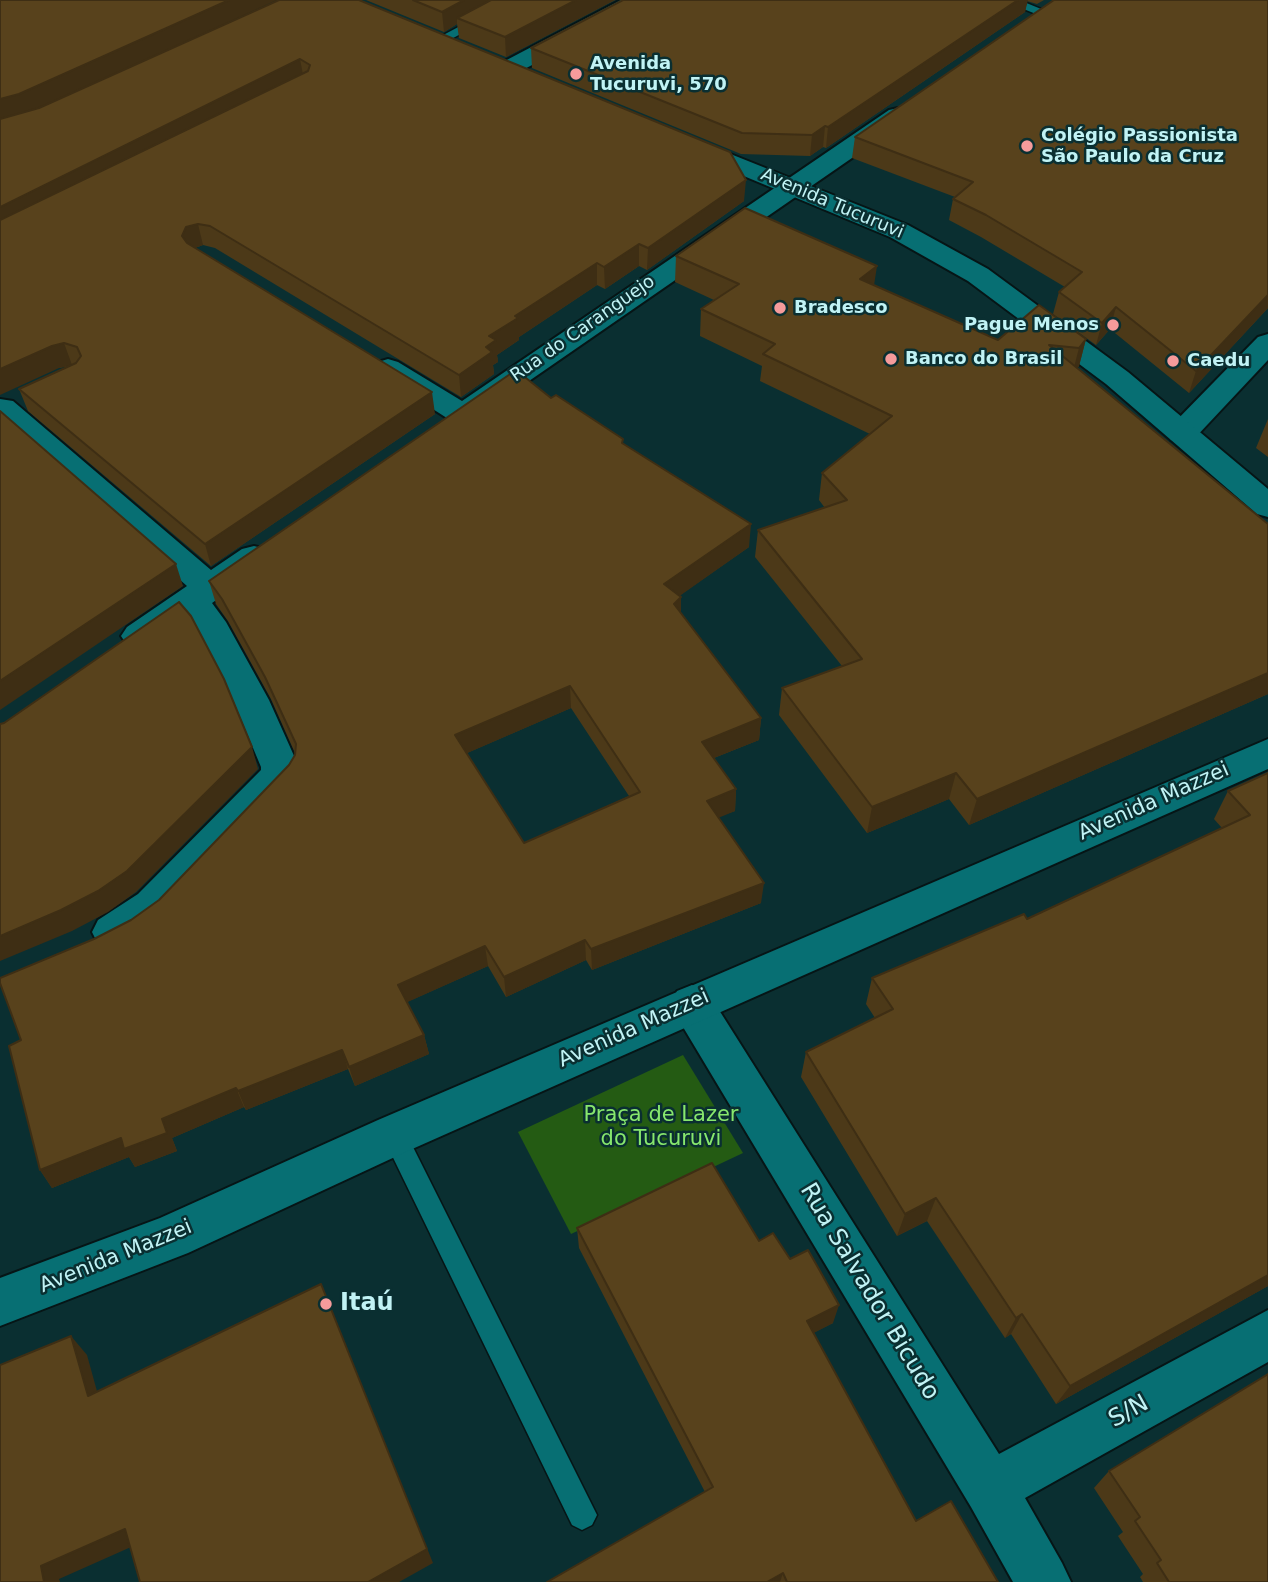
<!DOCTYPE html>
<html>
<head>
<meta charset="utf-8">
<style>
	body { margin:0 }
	canvas { display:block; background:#0a2f31 }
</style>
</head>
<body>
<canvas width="1268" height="1582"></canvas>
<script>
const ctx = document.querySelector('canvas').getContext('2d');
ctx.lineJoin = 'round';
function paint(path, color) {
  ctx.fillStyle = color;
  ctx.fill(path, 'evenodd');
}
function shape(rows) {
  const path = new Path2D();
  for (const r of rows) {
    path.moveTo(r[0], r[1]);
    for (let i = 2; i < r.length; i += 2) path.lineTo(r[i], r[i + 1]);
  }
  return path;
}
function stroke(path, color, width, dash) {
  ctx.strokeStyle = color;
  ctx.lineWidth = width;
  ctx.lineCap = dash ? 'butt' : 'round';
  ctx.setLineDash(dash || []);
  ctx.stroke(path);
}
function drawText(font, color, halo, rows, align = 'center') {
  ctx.font = font + ' "DejaVu Sans",sans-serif';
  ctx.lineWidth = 5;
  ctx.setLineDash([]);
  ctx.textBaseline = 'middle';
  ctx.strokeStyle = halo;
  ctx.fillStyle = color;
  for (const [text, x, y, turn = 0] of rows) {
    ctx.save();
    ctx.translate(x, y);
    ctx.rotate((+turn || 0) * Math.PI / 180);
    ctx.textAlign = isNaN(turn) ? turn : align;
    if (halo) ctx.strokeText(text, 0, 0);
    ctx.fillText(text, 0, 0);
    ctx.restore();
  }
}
paint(shape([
	[683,1055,743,1153,571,1234,518,1132]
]), '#245b13');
const lane = shape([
	[509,0,524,0,442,44,438,45,432,41,509,0],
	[1001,0,1019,0,1051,13,1041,16,1001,0],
	[394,1123,403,1127,597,1515,592,1525,582,1530,572,1525,382,1135,385,1127,394,1123]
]);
const street = shape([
	[621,0,649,0,646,5,515,74,499,74,495,69,499,64,621,0],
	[898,108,907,110,910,115,907,120,487,410,476,412,472,420,461,422,450,420,378,374,373,368,378,362,388,359,398,362,462,401,889,110,898,108],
	[1268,334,1268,360,1193,440,1182,443,1171,440,1167,433,1171,426,1258,337,1268,334],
	[0,399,13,401,211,570,242,549,254,546,266,549,271,557,266,565,212,603,226,622,269,700,299,767,299,775,293,785,166,918,128,944,113,949,98,944,92,932,98,920,138,894,261,770,261,767,233,700,200,637,187,620,151,645,139,649,127,645,121,636,127,627,187,586,0,422,0,399],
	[692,985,707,991,999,1454,1268,1310,1268,1362,1025,1498,1062,1563,1071,1582,1013,1582,971,1507,677,1017,671,1004,677,991,692,985]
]);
const secondary = shape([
	[688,137,908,225,988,269,1128,372,1268,489,1268,517,1257,514,1106,384,968,281,890,237,679,149,676,144,679,139,688,137],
	[1268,739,1268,769,410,1150,188,1253,0,1326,0,1278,160,1218,378,1120,1268,739]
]);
stroke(lane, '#061516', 3);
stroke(street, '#061516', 4);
stroke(secondary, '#061516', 4);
paint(lane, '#076f73');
paint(street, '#076f73');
paint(secondary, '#076f73');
paint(shape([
	[279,0,744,201,647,270,639,266,605,289,597,285,519,337,519,340,497,355,498,362,493,365,494,374,461,397,215,248,203,245,195,248,435,414,211,566,28,411,19,389,70,366,59,368,43,107],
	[366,0,615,0,506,57,459,38,457,24,444,32],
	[623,0,1044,0,1037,4,1027,1,1025,12,826,148,823,147,810,156,741,154,532,68,531,48],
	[1268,0,1268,308,1189,393,1110,329,1096,345,1053,314,1059,292,1065,287,981,237,949,220,953,199,955,197,852,158,855,137],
	[676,256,874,285,998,340,1086,339,1079,366,1077,368,1268,524,1268,694,969,825,949,799,867,833,779,715,782,688,842,666,755,557,758,530,825,508,819,500,822,473,870,434,760,381,762,366,700,336,701,309,714,300,675,282],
	[551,398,623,439,623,444,749,547,680,595,681,597,681,613,761,718,759,740,714,758,736,789,735,811,718,817,761,903,592,970,586,960,506,997,488,966,407,1002,424,1035,429,1054,355,1086,348,1069,246,1110,244,1107,172,1138,177,1151,135,1167,129,1157,52,1188,40,1170,21,1040,94,939,131,920,159,900,289,765,295,755,295,753,271,699,228,621,216,604,209,581],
	[571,708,629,796,524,843,467,753],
	[1268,419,1268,457,1256,448],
	[1268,773,1268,1286,1056,1404,1011,1334,1005,1338,927,1221,897,1236,801,1077,806,1052,875,1018,866,1004,872,978,1027,919,1222,828,1214,819,1228,791],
	[577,1228,759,1241,790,1259,833,1323,813,1333,916,1521,998,1582,547,1582,705,1492,579,1248],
	[1109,1471,1268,1582,1143,1582,1140,1577,1143,1574,1118,1536,1123,1532,1094,1488]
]), '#4c3918');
paint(shape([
	[229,0,277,0,26,115,0,122,0,99],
	[464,0,503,0,457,18,457,24,444,32,442,12],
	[576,0,615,0,506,57,505,37],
	[1018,0,1028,0,1025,12,826,148,828,127],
	[300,59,304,80,0,232,0,207],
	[825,126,823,147,810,156,812,135],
	[746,180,744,201,647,270,648,248],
	[198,224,203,245,192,249,182,236,186,227],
	[639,244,639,266,605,289,604,267],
	[597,263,597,285,519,337,519,340,497,355,498,362,493,365,494,374,461,397,459,375,486,347,489,336,515,316],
	[877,266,873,292,860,279],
	[1268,295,1268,308,1189,393,1196,371],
	[1116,307,1110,329,1096,345,1102,323],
	[1086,339,1079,366,1072,375,1079,348],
	[64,343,72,365,59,368,0,395,0,369,52,346],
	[432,392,435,414,211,566,205,544],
	[751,524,749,547,664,607,664,584],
	[176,564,183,586,0,710,0,681],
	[681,597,681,619,674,604],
	[1268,673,1268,694,969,825,977,799],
	[570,686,571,708,458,757,455,735],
	[761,718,759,740,701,763,702,742],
	[252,747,258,769,136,892,108,912,72,931,0,961,0,936],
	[956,773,949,799,867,833,872,807],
	[736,789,735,811,706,823,707,801],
	[764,883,761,903,592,970,591,949],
	[585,940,586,960,506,997,504,977],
	[485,946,488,966,403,1004,398,985],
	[424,1035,429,1054,355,1086,349,1067],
	[342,1050,348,1069,246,1110,238,1091],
	[236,1088,244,1107,172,1138,177,1151,135,1167,129,1157,52,1188,40,1170],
	[936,1198,927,1221,897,1236,905,1214],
	[1268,1275,1268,1286,1056,1404,1070,1386],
	[321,1284,433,1563,399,1582,368,1582],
	[839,1305,833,1323,802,1339,807,1321],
	[1022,1314,1011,1334,1005,1338,1016,1318],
	[71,1336,87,1355,103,1413,88,1396],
	[125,1529,140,1543,59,1579,60,1582,44,1582,41,1566],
	[783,1573,780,1582,767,1582]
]), '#3e2e14');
const building = shape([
	[0,0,229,0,19,94,0,99,0,0],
	[279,0,359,0,730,152,746,180,648,248,639,244,604,267,597,263,515,316,518,318,489,336,496,340,486,347,492,352,459,375,210,226,198,224,186,227,182,236,187,243,432,392,205,544,19,389,76,363,81,356,77,347,64,343,52,346,0,369,0,220,308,71,310,65,300,59,0,207,0,119,39,108,279,0],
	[413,0,464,0,442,12,413,0],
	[491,0,576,0,505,37,457,18,491,0],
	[623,0,1018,0,828,127,825,126,812,135,742,133,531,48,623,0],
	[1054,0,1268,0,1268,295,1196,371,1116,307,1102,323,1059,292,1082,272,986,215,953,199,973,182,855,137,1054,0],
	[745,208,877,266,860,279,998,340,1039,305,1086,339,1079,348,1049,345,1268,524,1268,673,977,799,956,773,872,807,782,688,862,659,758,530,847,500,822,473,892,416,763,354,775,344,701,309,739,284,676,256,745,208],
	[516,370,551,398,556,395,623,439,622,443,751,524,664,584,681,597,674,604,761,718,702,742,736,789,707,801,764,883,591,949,585,940,504,977,485,946,398,985,424,1035,349,1067,342,1050,238,1091,236,1088,162,1119,167,1133,124,1149,121,1138,40,1170,9,1046,21,1040,0,983,0,978,94,939,131,920,159,900,289,765,295,755,296,744,265,677,222,599,209,581,516,370],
	[570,686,640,792,524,843,455,735,570,686],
	[0,411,176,564,0,681,0,411],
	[179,602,191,616,224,679,252,747,127,871,98,891,61,910,0,936,0,724,4,723,179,602],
	[1268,773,1268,1275,1070,1386,1022,1314,1016,1318,936,1198,905,1214,806,1052,893,1009,872,978,1024,914,1027,919,1250,815,1228,791,1268,773],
	[712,1163,759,1241,773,1233,790,1259,808,1250,820,1271,839,1305,807,1321,916,1521,951,1501,998,1582,787,1582,783,1573,767,1582,547,1582,713,1487,577,1228,712,1163],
	[321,1284,427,1549,368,1582,140,1582,125,1529,41,1566,44,1582,0,1582,0,1365,71,1336,88,1396,321,1284],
	[1268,1374,1268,1582,1169,1582,1157,1563,1161,1560,1135,1521,1140,1517,1109,1471,1268,1374]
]);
paint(building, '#58421c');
stroke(building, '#3e2e14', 2);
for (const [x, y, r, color] of [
	[576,74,7,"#f59b9b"],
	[1027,146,7,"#f59b9b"],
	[780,308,7,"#f59b9b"],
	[1113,325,7,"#f59b9b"],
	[891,359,7,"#f59b9b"],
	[1173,361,7,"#f59b9b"],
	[326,1304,7,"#f59b9b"]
]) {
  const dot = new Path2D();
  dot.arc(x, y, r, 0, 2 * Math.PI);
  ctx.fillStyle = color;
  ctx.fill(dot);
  stroke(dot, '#0a2f31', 2.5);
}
drawText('bold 18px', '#c1f3f5', '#0a2f31', [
	["Avenida",590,64],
	["Tucuruvi, 570",590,85],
	["Colégio Passionista",1041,136],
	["São Paulo da Cruz",1041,157],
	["Bradesco",794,308],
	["Pague Menos",1099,325,"right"],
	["Banco do Brasil",905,359],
	["Caedu",1187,361]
], 'left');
drawText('18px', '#c1f3f5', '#0a2f31', [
	["Avenida Tucuruvi",832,204,23],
	["Rua do Caranguejo",583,329,-35]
]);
drawText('21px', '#c1f3f5', '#0a2f31', [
	["Avenida Mazzei",1154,802,-24],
	["Avenida Mazzei",634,1029,-24],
	["Avenida Mazzei",116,1257,-22]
]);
drawText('21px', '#87e76d', '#0a2f31', [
	["Praça de Lazer",661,1116],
	["do Tucuruvi",661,1140]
]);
drawText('24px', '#c1f3f5', '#0a2f31', [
	["Rua Salvador Bicudo",869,1292,59],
	["S/N",1129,1412,-29]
]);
drawText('bold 24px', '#c1f3f5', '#0a2f31', [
	["Itaú",340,1304]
], 'left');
</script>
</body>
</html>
